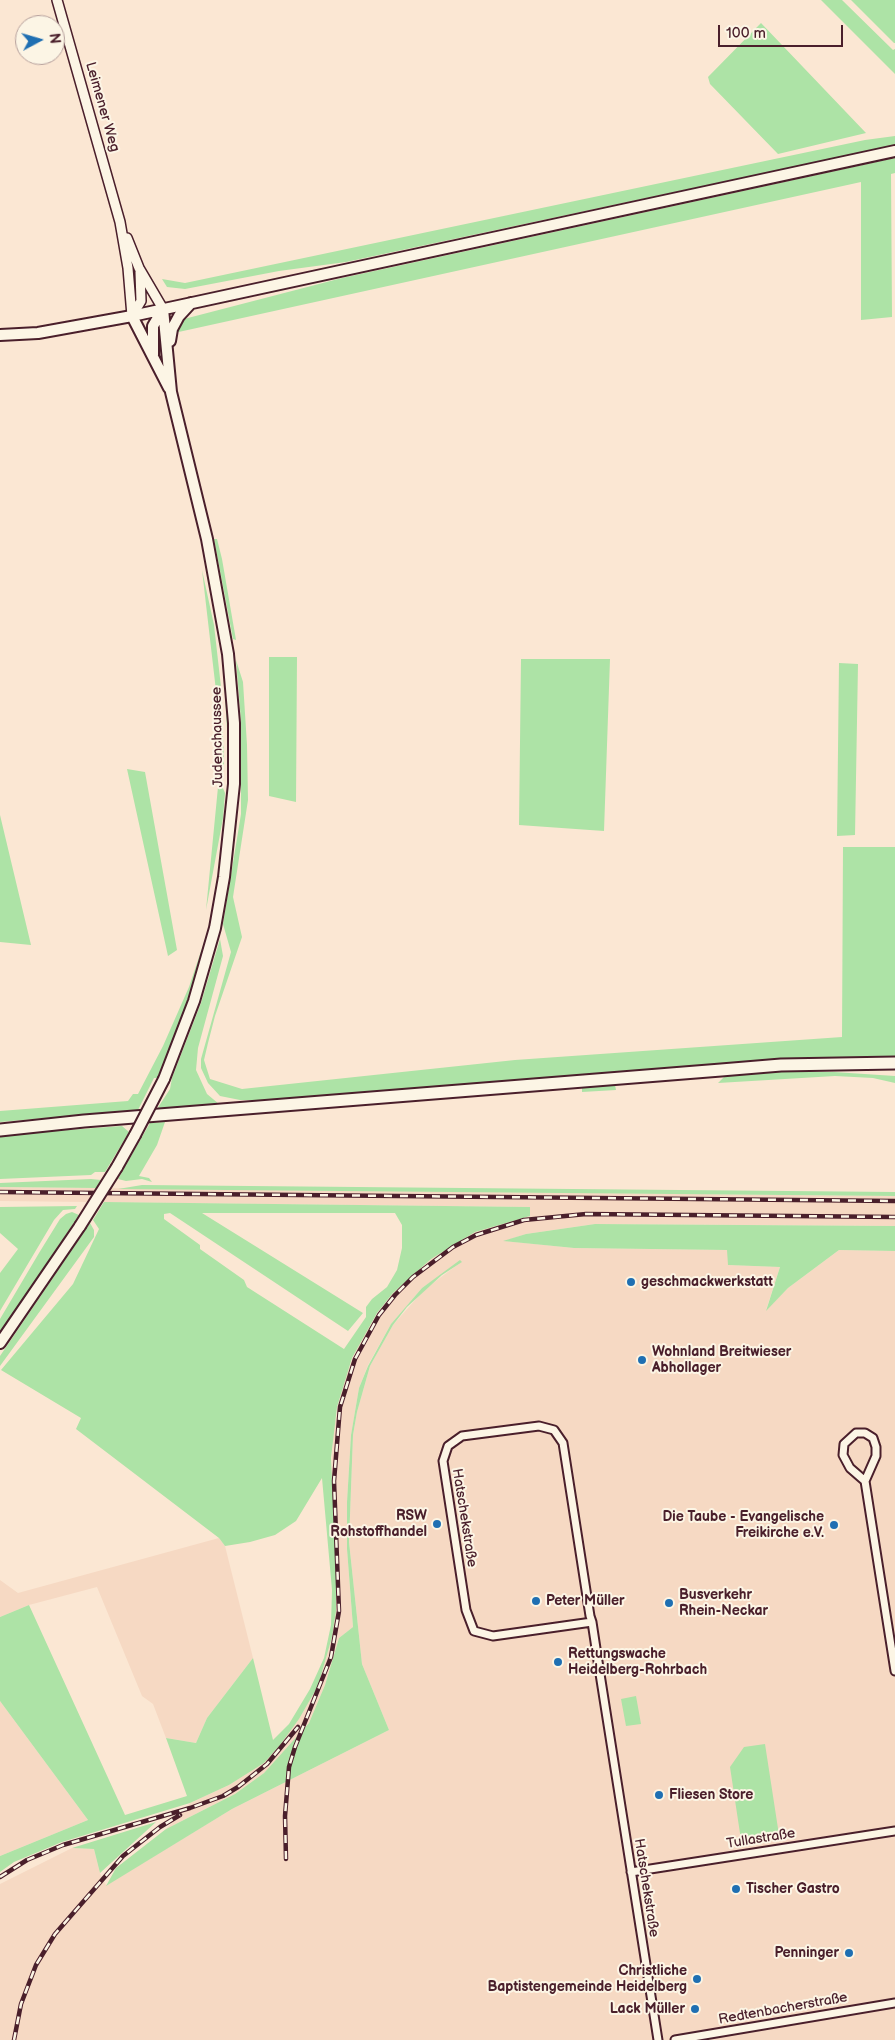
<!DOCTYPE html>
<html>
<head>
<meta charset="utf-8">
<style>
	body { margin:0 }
	#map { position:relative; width:895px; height:2040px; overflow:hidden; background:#fbe7d3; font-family:"Balsamiq Sans",sans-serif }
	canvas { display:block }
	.north { position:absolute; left:15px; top:15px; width:50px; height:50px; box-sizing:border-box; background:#fcf5e5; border:1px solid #b59f9b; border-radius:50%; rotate:84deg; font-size:14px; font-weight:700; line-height:20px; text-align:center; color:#4a1f2b }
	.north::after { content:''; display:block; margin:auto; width:18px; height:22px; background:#1f6fb2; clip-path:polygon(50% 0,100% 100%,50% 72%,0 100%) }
	.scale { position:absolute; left:718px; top:25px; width:125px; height:22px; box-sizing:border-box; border:2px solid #4a1f2b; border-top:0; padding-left:6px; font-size:15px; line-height:18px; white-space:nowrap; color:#4a1f2b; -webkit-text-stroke:4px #fcf5e5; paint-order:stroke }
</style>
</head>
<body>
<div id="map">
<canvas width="895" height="2040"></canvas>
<div class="north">N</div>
<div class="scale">100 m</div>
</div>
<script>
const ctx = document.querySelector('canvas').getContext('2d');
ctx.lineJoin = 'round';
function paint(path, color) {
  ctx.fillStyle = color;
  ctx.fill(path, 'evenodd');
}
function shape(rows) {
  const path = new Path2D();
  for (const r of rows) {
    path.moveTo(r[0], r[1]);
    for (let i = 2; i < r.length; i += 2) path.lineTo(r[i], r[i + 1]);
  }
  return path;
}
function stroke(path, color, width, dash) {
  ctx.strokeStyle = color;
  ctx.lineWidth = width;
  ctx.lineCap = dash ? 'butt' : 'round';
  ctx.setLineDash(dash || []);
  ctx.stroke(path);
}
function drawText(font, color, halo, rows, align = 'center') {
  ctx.font = font + ' "Balsamiq Sans",sans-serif';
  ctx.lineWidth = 4;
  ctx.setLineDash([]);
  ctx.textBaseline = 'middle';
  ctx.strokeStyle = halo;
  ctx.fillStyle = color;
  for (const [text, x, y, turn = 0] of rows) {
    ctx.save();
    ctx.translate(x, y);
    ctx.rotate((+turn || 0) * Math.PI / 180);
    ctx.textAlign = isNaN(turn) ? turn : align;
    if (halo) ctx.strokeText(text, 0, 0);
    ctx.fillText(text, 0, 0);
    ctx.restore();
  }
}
paint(shape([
	[0,1187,895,1196,895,1226,595,1224,526,1234,505,1241,574,1248,728,1250,728,1265,780,1267,766,1310,788,1288,839,1250,895,1251,895,2040,0,2040,0,1884,72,1848,94,1849,100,1873,106,1885,232,1809,389,1730,362,1664,349,1542,353,1435,357,1412,370,1366,393,1325,424,1290,461,1262,422,1288,391,1324,368,1365,359,1388,351,1435,347,1502,347,1549,353,1627,339,1638,325,1685,309,1723,264,1773,235,1794,166,1829,190,1803,229,1785,264,1763,299,1719,318,1686,332,1637,336,1567,331,1480,333,1433,343,1382,363,1335,393,1293,431,1259,475,1232,530,1216,530,1207,0,1201],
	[219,1538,225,1546,253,1658,207,1718,196,1743,166,1738,153,1704,142,1696,97,1587,29,1605,0,1617,0,1580,18,1593],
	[0,1701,88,1820,0,1856]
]), '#f6d9c3');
paint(shape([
	[821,0,842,0,893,50,895,49,895,74],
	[851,0,895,0,895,43,894,43],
	[761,23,866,133,778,154,710,84,708,77],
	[895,136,895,145,346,262,279,271,185,289,167,287,162,279,185,283,865,140],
	[895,158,895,173,891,174,892,317,861,320,861,182,174,333,184,319,342,278],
	[214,539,217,539,222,559,236,640,233,639],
	[202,570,214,625,221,687,224,762,222,777,220,768,218,708],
	[269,657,297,657,296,802,269,796],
	[225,659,232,766,217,904,197,976,175,1037,157,1078,154,1078,138,1110,0,1122,0,1111,128,1101,133,1094,138,1094,163,1046,189,987,208,930,222,852,230,779,223,662],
	[521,659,610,659,604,831,519,825],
	[236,660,243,682,247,745,248,800,233,897,242,937,215,1016,208,1043,204,1060,210,1079,242,1089,515,1060,842,1037,843,847,895,847,895,1058,840,1057,764,1061,286,1100,240,1100,220,1096,208,1083,201,1068,201,1059,231,952,223,924,241,814,241,720],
	[839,663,858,664,855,835,837,836],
	[127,769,145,772,177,950,168,956],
	[222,786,225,793,223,818,206,910,218,787],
	[0,815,31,945,0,942],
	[220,939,223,956,198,1048,196,1070,207,1094,219,1104,157,1109,170,1089,172,1078,201,1003],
	[781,1072,834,1072,895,1076,895,1083,873,1078,835,1076,718,1083,725,1076],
	[615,1085,616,1090,582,1092,582,1087],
	[165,1122,157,1145,139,1176,149,1178,152,1182,142,1179,126,1181,118,1179,150,1123],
	[122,1126,129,1132,105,1172,95,1172,91,1175,0,1179,0,1135],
	[91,1179,101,1180,96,1188,0,1187,0,1183],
	[142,1185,895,1192,895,1196,118,1189],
	[104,1202,530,1207,530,1216,475,1232,431,1259,393,1293,377,1313,352,1358,337,1407,331,1458,336,1567,336,1611,332,1637,318,1686,299,1719,280,1745,264,1763,229,1785,190,1803,62,1842,14,1862,0,1872,0,1856,88,1820,0,1701,0,1617,29,1605,125,1815,187,1796,166,1738,196,1743,207,1718,253,1658,273,1740,289,1724,310,1689,324,1658,331,1625,332,1590,322,1478,296,1521,275,1535,250,1542,225,1546,219,1538,76,1429,81,1418,1,1370,73,1284,99,1229,93,1220],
	[170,1213,348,1331,363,1313,202,1213,395,1213,402,1225,402,1248,397,1270,387,1287,372,1299,366,1307,366,1317,344,1349,247,1287,244,1280,200,1249,200,1245,164,1219,164,1214],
	[77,1206,75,1209,63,1210,54,1220,0,1311,0,1273,18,1249,0,1233,0,1207],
	[72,1212,79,1215,0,1333,0,1319,39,1253,60,1219,66,1214],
	[90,1223,94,1230,94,1237,0,1366,0,1356],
	[595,1224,895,1226,895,1251,839,1250,788,1288,766,1311,780,1267,728,1265,727,1250,574,1248,503,1241,526,1234],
	[460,1260,462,1262,442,1275,407,1307,393,1325,370,1366,357,1412,353,1435,349,1542,362,1664,389,1730,232,1809,106,1886,116,1868,166,1829,235,1794,264,1773,309,1723,325,1685,339,1638,353,1627,347,1549,347,1502,351,1435,359,1388,368,1366,391,1324,422,1288],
	[636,1696,641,1724,626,1726,621,1699],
	[765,1744,779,1835,741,1840,730,1767,744,1747],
	[156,1822,100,1873,94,1849,72,1848]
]), '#ade3a6');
const minor = shape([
	[865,1481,850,1468,843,1455,844,1444,856,1433,865,1433,873,1438,876,1447,876,1456,865,1481,895,1671],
	[592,1622,493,1636,474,1631,466,1610,443,1461,448,1446,462,1436,539,1426,554,1430,563,1443,590,1616,592,1622,597,1655,658,2040],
	[631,1872,895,1831],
	[675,2040,895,2003]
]);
const tertiary = shape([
	[57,0,120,222,128,268,132,316],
	[127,238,139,268,163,309],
	[132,316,141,301,140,272]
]);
const secondary = shape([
	[163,309,171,392,207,539,228,654,234,723,234,784,224,877,215,928,194,1001,164,1079],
	[132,316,169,388],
	[0,335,38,333,132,316,895,151],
	[170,341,172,329,179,316,191,303],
	[153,355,153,326,163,309],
	[117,1167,135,1135],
	[0,1343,80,1226]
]);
const primary = shape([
	[0,1130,84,1121,721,1070,781,1065,895,1063]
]);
stroke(minor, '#4a1f2b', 11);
stroke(tertiary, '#4a1f2b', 12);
stroke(secondary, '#4a1f2b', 14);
stroke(primary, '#4a1f2b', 15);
stroke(minor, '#fcf5e5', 7);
stroke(tertiary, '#fcf5e5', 9);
stroke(secondary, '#fcf5e5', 10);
stroke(primary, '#fcf5e5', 11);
const rail = shape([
	[0,1192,895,1201],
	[286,1859,285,1816,289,1767,295,1747,331,1657,339,1611,334,1481,340,1407,355,1359,379,1315,395,1295,413,1277,453,1247,476,1235,524,1220,586,1214,895,1217],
	[0,1877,27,1860,63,1845,190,1808,223,1796,238,1787,267,1764,298,1727],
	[14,2040,21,2004,36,1965,55,1934,123,1856,160,1827,180,1815]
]);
stroke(rail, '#4a1f2b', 4.5);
stroke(rail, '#fcf5e5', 2.5, [8]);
const secondaryBridge = shape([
	[135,1135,164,1079],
	[80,1226,117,1167]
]);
stroke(secondaryBridge, '#4a1f2b', 14, []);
stroke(secondaryBridge, '#fcf5e5', 10);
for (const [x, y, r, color] of [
	[631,1282,5,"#1f6fb2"],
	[642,1360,5,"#1f6fb2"],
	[437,1524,5,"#1f6fb2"],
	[834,1525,5,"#1f6fb2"],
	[536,1601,5,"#1f6fb2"],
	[669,1603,5,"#1f6fb2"],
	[558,1662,5,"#1f6fb2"],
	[659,1795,5,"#1f6fb2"],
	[736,1889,5,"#1f6fb2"],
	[849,1953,5,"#1f6fb2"],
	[697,1979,5,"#1f6fb2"],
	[695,2009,5,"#1f6fb2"]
]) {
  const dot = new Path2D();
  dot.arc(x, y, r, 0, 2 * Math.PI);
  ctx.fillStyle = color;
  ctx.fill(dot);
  stroke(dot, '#fcf5e5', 2);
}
drawText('14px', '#4a1f2b', '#fcf5e5', [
	["Leimener Weg",102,107,74],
	["Judenchaussee",218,737,-91],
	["Hatschekstraße",464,1518,81],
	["Tullastraße",761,1839,-9],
	["Hatschekstraße",646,1888,81],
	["Redtenbacherstraße",783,2009,-10]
]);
drawText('bold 14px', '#4a1f2b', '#fcf5e5', [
	["geschmackwerkstatt",641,1282],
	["Wohnland Breitwieser",652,1352],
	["Abhollager",652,1368],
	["RSW",427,1516,"right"],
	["Rohstoffhandel",427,1532,"right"],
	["Die Taube - Evangelische",824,1517,"right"],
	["Freikirche e.V.",824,1533,"right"],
	["Busverkehr",679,1595],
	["Rhein-Neckar",679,1611],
	["Peter Müller",546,1601],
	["Rettungswache",568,1654],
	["Heidelberg-Rohrbach",568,1670],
	["Fliesen Store",669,1795],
	["Tischer Gastro",746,1889],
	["Penninger",839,1953,"right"],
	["Christliche",687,1971,"right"],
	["Baptistengemeinde Heidelberg",687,1987,"right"],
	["Lack Müller",685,2009,"right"]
], 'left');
</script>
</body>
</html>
